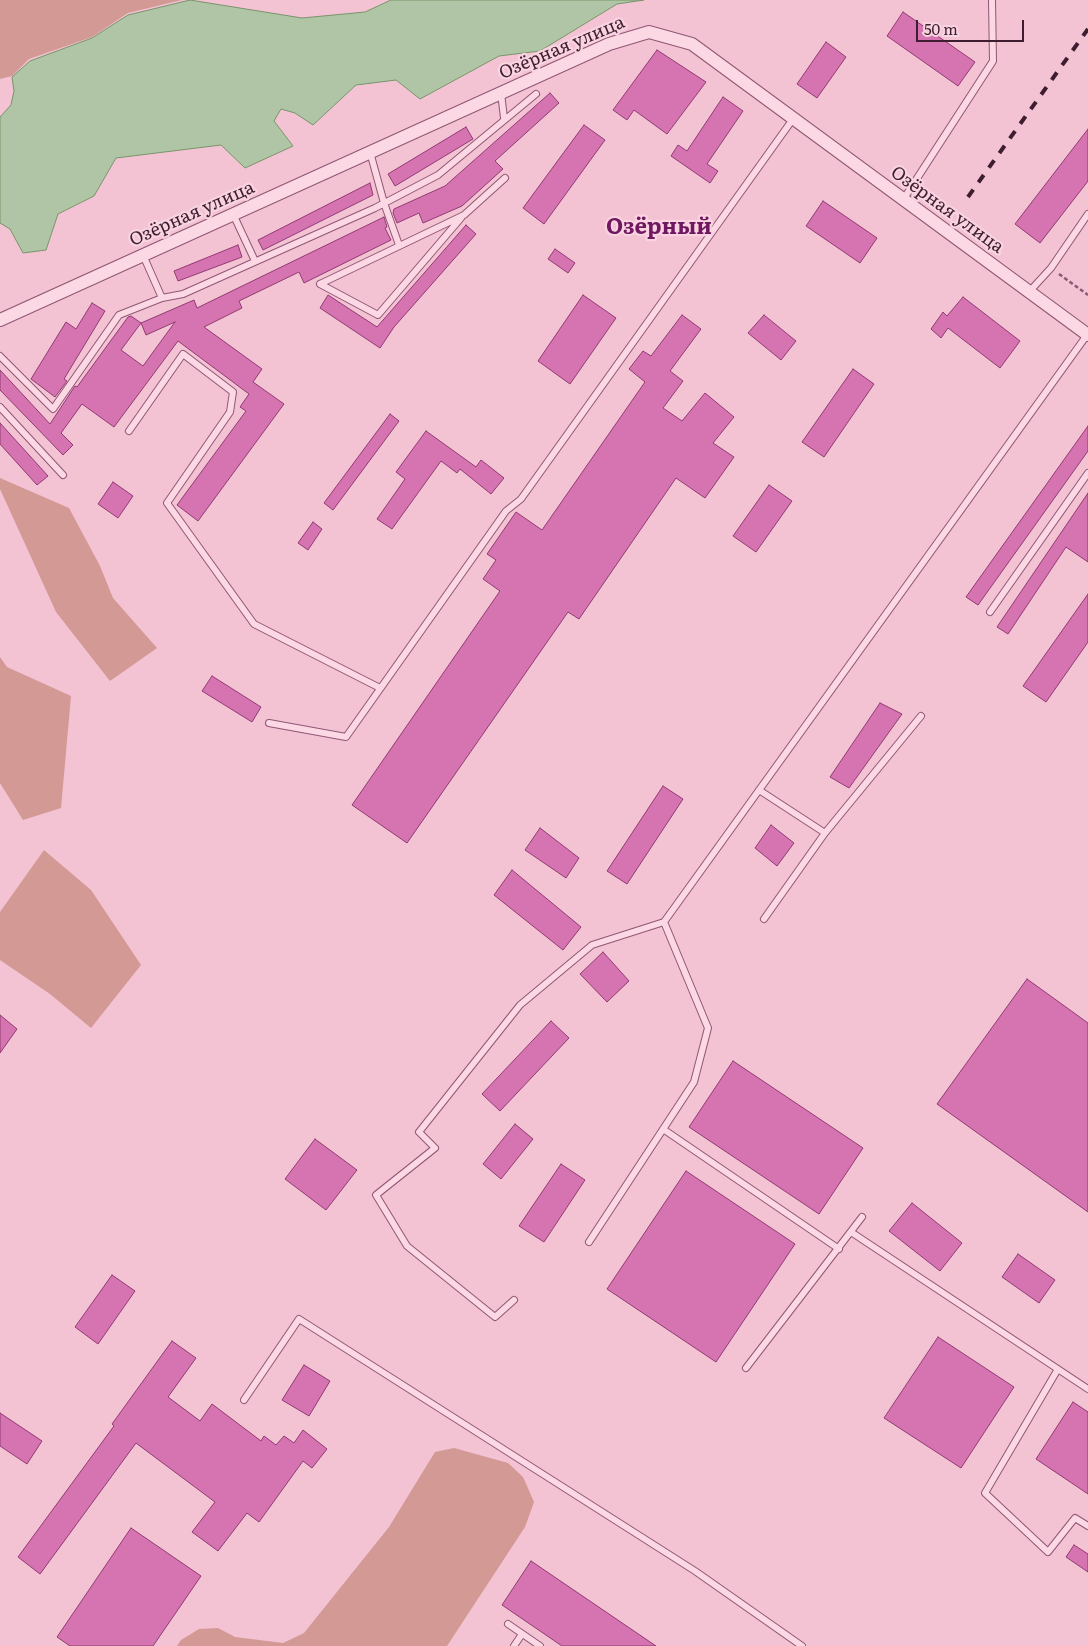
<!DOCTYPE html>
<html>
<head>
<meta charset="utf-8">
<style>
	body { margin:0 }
	#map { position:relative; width:1088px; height:1646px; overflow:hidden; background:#f3c2d3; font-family:Literata,serif }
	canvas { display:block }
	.scale { position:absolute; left:916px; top:20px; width:108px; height:22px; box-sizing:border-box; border:2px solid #3d1d2f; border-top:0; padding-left:6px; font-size:15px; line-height:18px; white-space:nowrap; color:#3d1d2f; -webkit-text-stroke:4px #f9d3e0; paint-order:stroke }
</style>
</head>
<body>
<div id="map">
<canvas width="1088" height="1646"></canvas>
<div class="scale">50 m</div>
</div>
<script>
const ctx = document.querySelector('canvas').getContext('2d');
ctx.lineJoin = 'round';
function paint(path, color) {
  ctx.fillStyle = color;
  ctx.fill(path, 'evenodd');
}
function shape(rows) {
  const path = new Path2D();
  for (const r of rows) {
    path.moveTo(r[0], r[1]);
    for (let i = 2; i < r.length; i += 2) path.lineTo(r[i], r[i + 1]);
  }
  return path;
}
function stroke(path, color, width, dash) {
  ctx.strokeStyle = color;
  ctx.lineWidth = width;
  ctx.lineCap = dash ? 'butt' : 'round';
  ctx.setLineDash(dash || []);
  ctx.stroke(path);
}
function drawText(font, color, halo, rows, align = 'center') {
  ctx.font = font + ' Literata,serif';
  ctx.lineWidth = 4.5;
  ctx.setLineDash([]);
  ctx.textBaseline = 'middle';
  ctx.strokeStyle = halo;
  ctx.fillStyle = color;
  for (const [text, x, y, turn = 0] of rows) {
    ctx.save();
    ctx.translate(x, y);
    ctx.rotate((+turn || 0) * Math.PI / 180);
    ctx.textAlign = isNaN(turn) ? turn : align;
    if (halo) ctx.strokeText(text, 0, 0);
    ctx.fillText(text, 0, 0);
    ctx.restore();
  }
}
paint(shape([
	[0,0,182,0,128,13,92,37,29,59,12,76,0,79],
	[0,478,69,508,100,566,113,598,157,648,110,681,56,612,0,489],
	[0,657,7,667,71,696,61,808,23,820,0,783],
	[44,850,91,890,141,965,91,1028,50,994,0,960,0,912],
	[454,1448,508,1463,523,1477,534,1502,525,1527,447,1646,177,1646,181,1640,199,1629,218,1628,235,1637,283,1643,304,1633,389,1527,435,1452]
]), '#d29995');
const water = shape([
	[190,0,302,18,365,12,391,0,644,0,617,4,540,51,499,56,420,99,396,80,356,85,313,125,295,113,281,109,274,121,293,146,245,168,221,145,116,158,94,196,58,214,46,250,23,253,10,229,0,223,0,117,11,105,14,91,12,77,30,61,92,38,128,15,190,0]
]);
paint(water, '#b0c5a5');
stroke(water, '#77956a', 1);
const building = shape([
	[903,12,975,62,958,86,887,36,903,12],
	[826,42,846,57,817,98,797,84,826,42],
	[657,50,706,82,667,134,634,110,627,120,613,110,657,50],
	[550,93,559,103,495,161,503,169,462,206,423,223,419,213,397,223,393,213,394,209,445,186,550,93],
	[723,97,743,111,707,164,718,171,710,183,671,156,678,145,687,151,723,97],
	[584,125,605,140,544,224,523,208,584,125],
	[466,127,473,139,395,186,388,174,466,127],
	[1088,129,1088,181,1040,243,1015,224,1088,129],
	[370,183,373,195,263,250,258,240,370,183],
	[823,201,877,238,860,263,806,226,823,201],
	[384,217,387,227,385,228,391,240,304,283,299,272,239,301,242,308,204,327,262,369,253,382,284,404,198,521,177,505,246,411,240,407,249,394,178,341,114,427,82,404,61,433,73,445,63,455,0,390,0,370,50,424,75,386,77,387,128,317,131,316,141,323,194,300,197,308,384,217],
	[175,322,143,366,121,350,141,323,146,335,175,322],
	[466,225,476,234,394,327,380,348,320,308,328,295,377,327,466,225],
	[238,245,242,257,178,281,174,271,238,245],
	[555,249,575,263,568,273,548,259,555,249],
	[583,295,616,318,570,384,538,361,583,295],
	[963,297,1020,341,1000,368,948,328,941,338,931,329,943,312,947,316,963,297],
	[92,303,105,311,64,379,67,381,55,397,31,379,66,322,76,329,92,303],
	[682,315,701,329,670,371,683,381,663,408,682,421,705,393,734,417,713,443,734,457,705,498,676,478,579,619,568,612,407,843,352,805,500,591,483,579,496,560,487,554,516,512,542,530,645,382,629,369,643,351,651,356,682,315],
	[764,315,796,341,781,360,748,333,764,315],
	[853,369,874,384,824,457,802,442,853,369],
	[390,414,399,421,333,510,324,503,390,414],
	[0,423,48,476,37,485,0,444,0,423],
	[1088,426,1088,451,978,605,966,597,1088,426],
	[426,431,476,467,481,460,504,478,491,494,460,469,457,473,441,461,392,529,377,519,405,479,396,472,426,431],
	[113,482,133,496,118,518,98,504,113,482],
	[769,485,792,501,756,552,733,536,769,485],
	[1088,493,1088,562,1066,547,1008,634,997,627,1088,493],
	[313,522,322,529,308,550,298,543,313,522],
	[1088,594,1088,642,1046,702,1023,686,1088,594],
	[212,676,261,707,252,722,202,691,212,676],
	[880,703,902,714,849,788,830,777,880,703],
	[663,786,683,799,627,884,607,871,663,786],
	[771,825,794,843,777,866,755,848,771,825],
	[540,828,579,858,566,878,525,850,540,828],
	[512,870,581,927,563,950,494,895,512,870],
	[603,952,629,981,607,1002,580,974,603,952],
	[1027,979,1088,1023,1088,1212,937,1104,1027,979],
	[0,1015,17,1029,0,1053,0,1015],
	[551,1021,569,1038,500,1111,482,1094,551,1021],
	[733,1061,863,1148,819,1214,689,1127,733,1061],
	[515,1124,533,1139,501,1179,483,1164,515,1124],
	[315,1139,357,1170,326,1210,285,1179,315,1139],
	[561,1164,585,1180,544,1242,519,1226,561,1164],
	[686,1171,795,1244,716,1362,607,1289,686,1171],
	[912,1203,962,1243,940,1271,889,1231,912,1203],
	[1018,1254,1055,1280,1039,1303,1002,1277,1018,1254],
	[112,1275,135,1291,98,1344,75,1327,112,1275],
	[938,1337,1014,1387,961,1468,884,1418,938,1337],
	[172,1341,196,1358,168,1397,200,1421,212,1404,261,1441,264,1436,276,1445,284,1436,294,1443,303,1430,327,1449,312,1468,303,1461,259,1522,247,1513,218,1551,192,1532,215,1502,136,1443,40,1574,18,1557,114,1426,112,1424,172,1341],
	[304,1365,330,1381,309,1416,282,1400,304,1365],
	[1073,1402,1088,1412,1088,1494,1036,1459,1073,1402],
	[0,1413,42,1441,27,1464,0,1446,0,1413],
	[131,1528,201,1576,153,1646,70,1646,57,1637,131,1528],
	[1074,1545,1088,1554,1088,1572,1066,1557,1074,1545],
	[531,1561,656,1646,562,1646,502,1605,531,1561]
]);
paint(building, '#d574b1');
stroke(building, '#913a73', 1);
const lane = shape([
	[501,93,504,118],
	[370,152,384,203,399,245],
	[903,200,993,61,992,0],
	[233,214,255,261],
	[143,255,162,298],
	[320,284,464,215,505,178],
	[320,284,378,315,461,218],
	[1029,292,1051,268,1088,214],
	[0,356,53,409,119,315,162,298,183,294,375,208,438,175,536,94],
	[0,407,63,475],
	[129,431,183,354,233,392,230,412,167,503,254,624,380,688],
	[990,612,1088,473],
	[269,723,346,737,506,511,521,499,793,119],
	[759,790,825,833],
	[764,919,825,833,921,716],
	[663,1129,839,1249],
	[851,1232,1088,1389],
	[589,1242,694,1082,708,1028,664,922],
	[514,1300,495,1317,407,1246,376,1195,435,1148,419,1132,520,1005,592,945,664,922,1087,335],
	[746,1368,862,1217],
	[1058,1369,985,1493,1048,1552,1075,1518,1088,1526],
	[244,1400,299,1319,695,1571,802,1646],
	[508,1624,540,1646],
	[514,1646,522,1634]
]);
const street = shape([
	[0,320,609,44,649,32,692,44,1088,335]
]);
stroke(lane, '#8f5774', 8);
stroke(street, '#8f5774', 14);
stroke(shape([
	[1059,274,1088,295]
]), '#8f5774', 2.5, [4, 2.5]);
stroke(lane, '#fcd7e4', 6);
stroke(street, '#fcd7e4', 12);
stroke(shape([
	[968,197,1088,29]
]), '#3d1d2f', 4, [9, 9]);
drawText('18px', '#3d1d2f', '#f9d3e0', [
	["Озёрная улица",562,48,-23],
	["Озёрная улица",947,210,36],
	["Озёрная улица",192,214,-24]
]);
drawText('bold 22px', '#6f1760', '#f9d3e0', [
	["Озёрный",659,228]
]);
</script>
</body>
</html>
